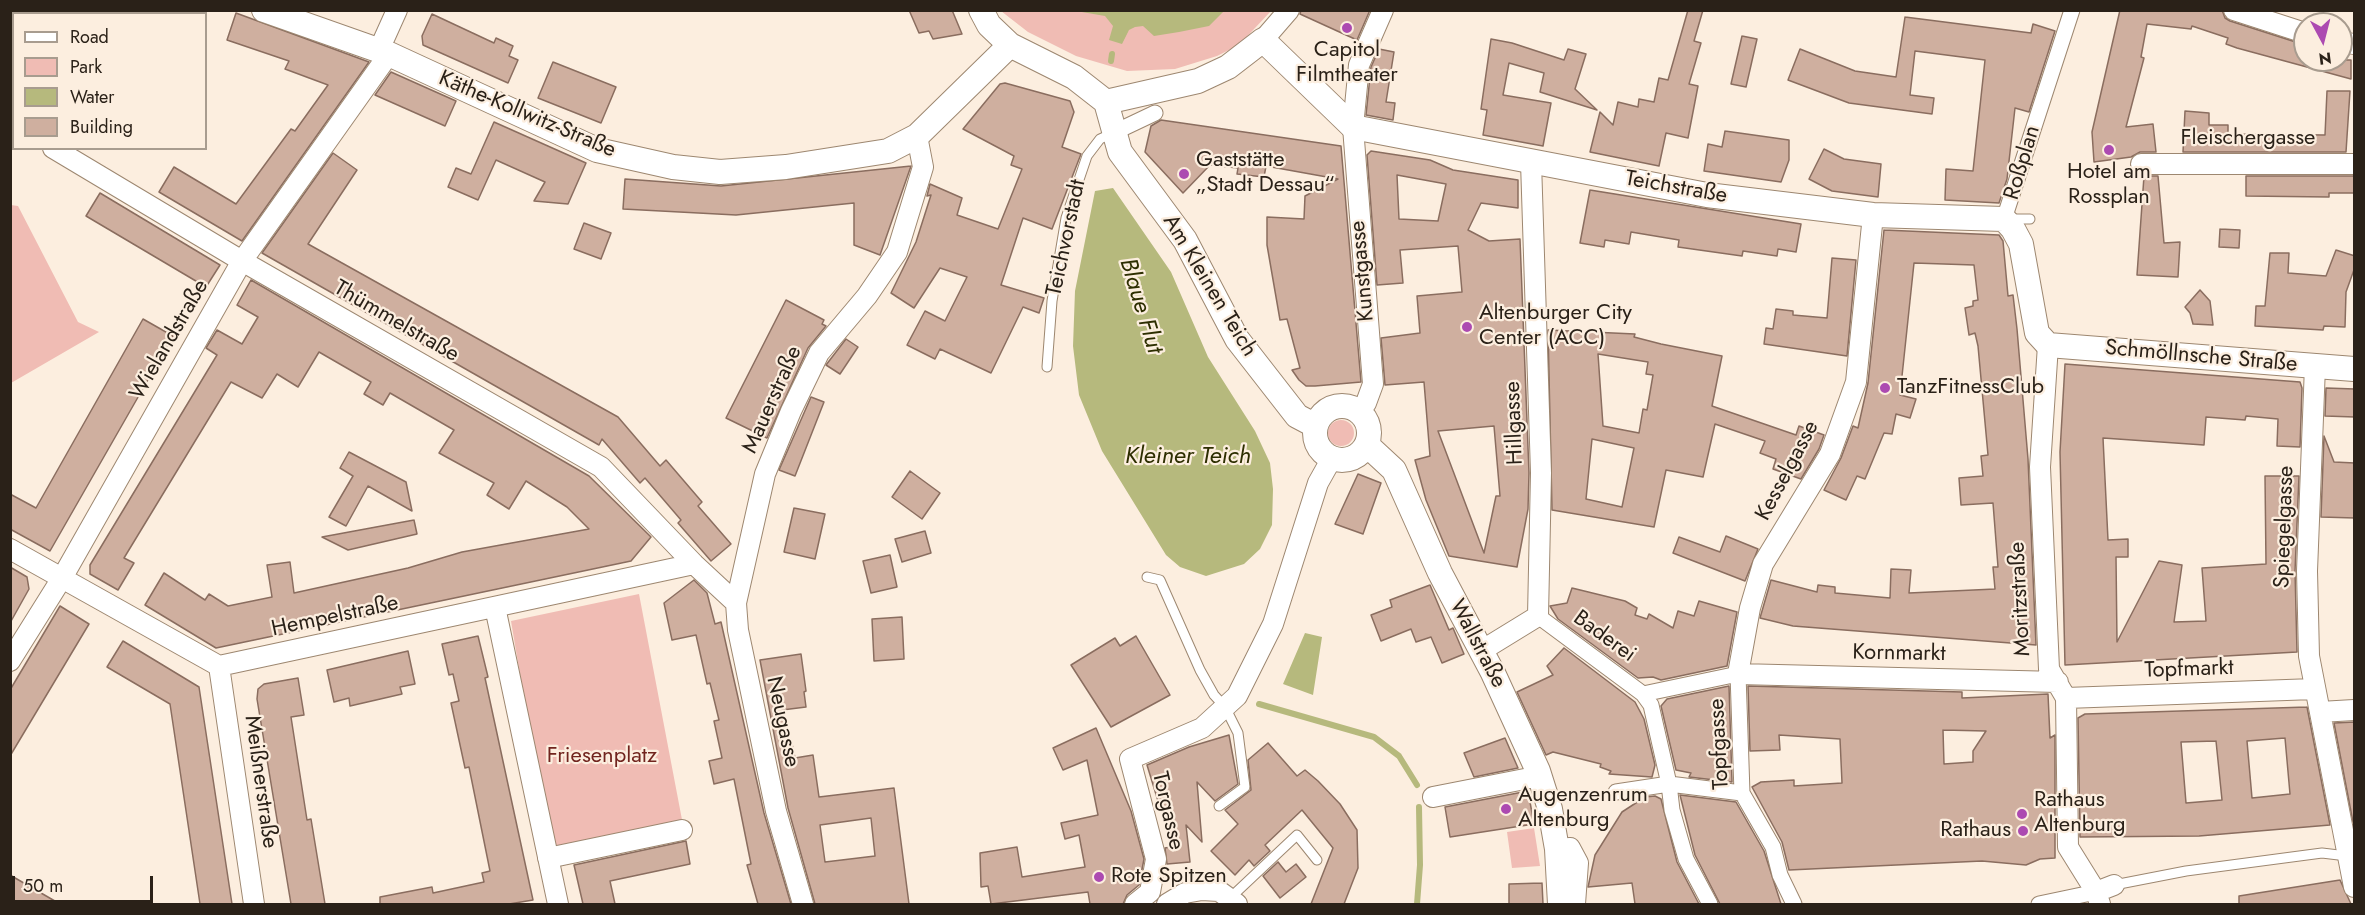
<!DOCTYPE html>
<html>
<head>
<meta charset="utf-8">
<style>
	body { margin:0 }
	#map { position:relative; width:2365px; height:915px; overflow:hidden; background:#fceedf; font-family:Jost,sans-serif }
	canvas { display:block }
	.frame { position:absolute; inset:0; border:12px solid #2a2118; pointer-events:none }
	.legend { position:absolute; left:12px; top:12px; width:195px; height:138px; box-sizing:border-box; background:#fceedf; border:2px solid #a89c8f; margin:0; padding:8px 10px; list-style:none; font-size:18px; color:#2a2118 }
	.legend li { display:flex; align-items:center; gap:12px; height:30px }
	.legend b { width:30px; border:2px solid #a89c8f }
	.north { position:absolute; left:2293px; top:12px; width:60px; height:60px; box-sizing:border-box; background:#fceedf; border:2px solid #a89c8f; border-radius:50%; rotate:173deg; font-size:16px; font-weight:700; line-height:24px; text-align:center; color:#2a2118 }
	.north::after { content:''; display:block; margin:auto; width:21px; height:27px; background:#ac4ab1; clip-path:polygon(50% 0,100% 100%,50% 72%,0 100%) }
	.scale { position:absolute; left:12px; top:876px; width:141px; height:27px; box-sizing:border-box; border:3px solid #2a2118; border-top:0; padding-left:8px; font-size:18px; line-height:21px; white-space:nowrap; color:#2a2118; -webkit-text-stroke:4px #fceedf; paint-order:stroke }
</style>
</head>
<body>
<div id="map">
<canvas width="2365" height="915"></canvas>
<div class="frame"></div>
<ul class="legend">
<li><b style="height:8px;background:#fff"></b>Road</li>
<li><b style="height:16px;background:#f0bcb4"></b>Park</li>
<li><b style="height:16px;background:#b6b97d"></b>Water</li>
<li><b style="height:16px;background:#cfaf9f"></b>Building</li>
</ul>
<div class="north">N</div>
<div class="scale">50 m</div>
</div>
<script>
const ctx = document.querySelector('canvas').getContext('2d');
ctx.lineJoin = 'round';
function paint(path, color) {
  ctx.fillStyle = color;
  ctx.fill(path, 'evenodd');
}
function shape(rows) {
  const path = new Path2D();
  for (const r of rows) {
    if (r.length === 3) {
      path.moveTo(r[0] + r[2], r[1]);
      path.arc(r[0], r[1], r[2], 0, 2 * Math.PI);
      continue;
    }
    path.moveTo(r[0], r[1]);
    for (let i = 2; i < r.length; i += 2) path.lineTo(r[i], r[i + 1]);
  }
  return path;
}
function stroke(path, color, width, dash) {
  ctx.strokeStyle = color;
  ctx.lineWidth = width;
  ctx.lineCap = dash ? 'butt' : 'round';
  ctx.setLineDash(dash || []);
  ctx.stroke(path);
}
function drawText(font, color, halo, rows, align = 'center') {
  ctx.font = font + ' Jost,sans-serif';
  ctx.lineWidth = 4.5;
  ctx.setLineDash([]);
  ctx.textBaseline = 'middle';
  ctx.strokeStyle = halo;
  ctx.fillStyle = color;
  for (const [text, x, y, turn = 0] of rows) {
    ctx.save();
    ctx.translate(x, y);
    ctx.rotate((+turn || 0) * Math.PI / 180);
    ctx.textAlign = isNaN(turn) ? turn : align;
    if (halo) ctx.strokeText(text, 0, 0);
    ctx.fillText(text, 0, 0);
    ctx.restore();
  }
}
paint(shape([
	[1001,11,1271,11,1239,45,1217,56,1175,69,1127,71,1076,56,1028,32],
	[11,205,18,206,78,322,99,332,11,383],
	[1341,433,13],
	[639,594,683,825,550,853,511,621],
	[1534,828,1540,866,1512,868,1507,832]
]), '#f0bcb4');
paint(shape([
	[1076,11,1224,11,1209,26,1179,32,1154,36,1143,26,1135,27,1129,30,1122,44,1109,40,1113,26,1105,16],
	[1113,188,1171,272,1208,357,1255,431,1270,463,1273,489,1272,525,1260,549,1244,564,1206,576,1180,567,1166,555,1102,451,1079,395,1073,346,1075,291,1095,191],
	[1305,633,1322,637,1313,695,1283,684]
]), '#b6b97d');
stroke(shape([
	[1111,61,1112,54],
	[1259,704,1374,737,1399,756,1417,785],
	[1417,904,1420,865,1419,807]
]), '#b6b97d', 6);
const building = shape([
	[909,10,952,10,962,34,933,39,929,31,919,33,909,10],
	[1301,10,1370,10,1357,40,1300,14,1301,10],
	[1688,10,1703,10,1694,41,1701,43,1689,84,1698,86,1688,138,1666,133,1659,166,1590,152,1600,112,1613,125,1618,102,1638,107,1639,99,1654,102,1659,78,1668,80,1688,10],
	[2120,10,2222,10,2225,18,2230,21,2305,45,2305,60,2351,60,2351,79,2237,48,2226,44,2228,38,2192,26,2191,29,2147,24,2141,57,2144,58,2126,127,2153,124,2156,152,2140,152,2131,157,2094,162,2092,132,2120,10],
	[236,13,369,62,242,241,159,192,174,167,236,204,291,129,295,131,328,85,285,69,289,61,227,40,236,13],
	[432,14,494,43,496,38,513,46,509,56,518,60,508,83,423,45,422,36,432,14],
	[1905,17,2031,33,2033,24,2055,31,2029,112,2015,108,2007,179,1999,203,1945,200,1946,169,1973,171,1985,60,1915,51,1910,95,1934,98,1932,114,1849,103,1788,80,1800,49,1855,71,1896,77,1905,17],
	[1742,36,1757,39,1746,87,1731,84,1742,36],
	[1491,39,1512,43,1564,60,1568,49,1586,54,1575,89,1597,110,1540,92,1544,73,1509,63,1503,95,1551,103,1543,146,1483,135,1487,110,1481,109,1491,39],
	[1379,49,1394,52,1386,102,1395,103,1393,120,1366,115,1371,67,1379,49],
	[553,62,616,87,601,123,538,98,553,62],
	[391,72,456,101,445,126,375,95,391,72],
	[1005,83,1070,101,1074,112,1062,147,1081,154,1052,229,1023,218,1001,285,1044,298,1039,313,1023,307,991,373,940,349,935,359,907,345,925,311,945,321,967,277,940,268,914,308,891,293,916,242,931,195,927,196,930,184,962,198,957,215,998,229,1022,169,1011,165,1014,156,963,129,1000,84,1005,83],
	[2327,91,2350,91,2346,152,2183,152,2185,111,2209,113,2209,125,2228,125,2228,134,2325,135,2327,91],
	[1161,120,1341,146,1361,382,1315,386,1306,386,1299,380,1292,370,1300,368,1287,319,1280,320,1267,245,1267,217,1304,219,1305,196,1338,179,1266,166,1264,177,1237,174,1238,168,1210,165,1183,193,1145,152,1151,126,1161,120],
	[494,122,586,163,568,204,534,201,545,182,496,160,478,200,448,187,456,168,471,174,494,122],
	[1725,131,1789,140,1789,160,1781,182,1704,171,1708,144,1722,147,1725,131],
	[1824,149,1844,159,1881,164,1878,197,1832,191,1809,179,1824,149],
	[1371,151,1430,160,1453,170,1518,180,1518,208,1481,203,1468,230,1489,241,1520,239,1529,473,1528,509,1517,567,1449,556,1426,500,1415,460,1430,456,1424,382,1385,385,1381,338,1420,333,1417,296,1462,292,1458,246,1400,250,1403,283,1377,285,1367,155,1371,151],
	[1397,175,1446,184,1438,221,1399,219,1397,175],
	[1494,426,1500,496,1496,496,1484,553,1438,431,1494,426],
	[333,153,357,170,308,244,618,417,660,466,666,460,702,502,698,506,731,544,711,561,678,523,681,520,645,478,640,483,602,439,599,445,262,253,333,153],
	[911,166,880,255,854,245,854,203,736,215,623,209,625,179,721,186,911,166],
	[2144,176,2158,176,2164,243,2180,242,2178,277,2137,275,2144,176],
	[2246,176,2355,176,2355,193,2329,193,2329,197,2246,196,2246,176],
	[1590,190,1801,224,1796,252,1778,249,1777,256,1743,251,1742,256,1678,247,1679,240,1631,232,1629,244,1605,240,1604,247,1580,243,1590,190],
	[100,193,220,265,206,287,86,216,100,193],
	[584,223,611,233,601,259,574,249,584,223],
	[2220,229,2240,230,2239,248,2219,247,2220,229],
	[1884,230,1999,235,2003,241,2008,296,2013,295,2017,329,2028,459,2036,645,1793,626,1760,618,1771,580,1817,592,1818,585,1835,587,1835,593,1890,598,1891,569,1911,570,1909,593,1995,589,1993,567,1998,567,1993,503,1961,505,1959,478,1983,476,1981,456,1988,455,1978,346,1975,333,1969,335,1965,308,1973,306,1973,301,1978,300,1974,265,1914,263,1900,395,1916,399,1910,418,1896,414,1892,434,1884,433,1865,479,1857,476,1846,500,1824,490,1841,458,1853,426,1858,428,1868,383,1884,230],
	[2336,250,2355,256,2355,267,2346,292,2345,327,2324,326,2323,330,2255,326,2256,306,2265,306,2270,253,2289,253,2288,273,2326,276,2336,250],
	[1832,258,1856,260,1847,356,1764,344,1766,328,1773,329,1776,309,1793,311,1793,315,1827,318,1832,258],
	[251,280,589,476,651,537,631,561,216,648,145,605,164,573,205,600,209,594,228,606,272,597,267,565,290,562,294,593,408,568,462,552,589,529,567,507,526,481,509,509,487,495,494,483,439,453,454,430,390,393,383,405,364,394,371,382,319,352,298,387,277,374,262,398,231,382,124,558,134,563,118,590,90,574,90,565,217,355,206,348,217,330,242,344,258,317,237,305,251,280],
	[2200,290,2210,301,2213,325,2193,324,2190,313,2185,307,2200,290],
	[786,300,824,320,822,324,826,326,808,348,767,438,726,418,786,300],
	[143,319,173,336,50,551,10,529,10,494,36,508,143,319],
	[1548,330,1635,334,1634,337,1661,344,1722,356,1712,406,1796,435,1799,426,1824,435,1819,449,1801,479,1773,469,1776,459,1760,453,1765,441,1715,424,1703,477,1666,470,1654,527,1552,510,1548,330],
	[1598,354,1648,362,1646,374,1653,375,1647,410,1643,409,1639,433,1603,426,1598,354],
	[1592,439,1634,448,1622,507,1586,499,1592,439],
	[846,339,858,347,840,374,826,365,846,339],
	[2065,364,2300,382,2302,388,2300,447,2277,446,2278,419,2246,416,2245,420,2206,417,2204,445,2103,438,2108,540,2128,539,2128,557,2116,557,2117,642,2159,561,2182,565,2174,622,2206,621,2202,568,2266,564,2265,476,2299,476,2295,571,2297,652,2065,665,2060,452,2065,364],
	[2326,388,2355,389,2355,417,2325,416,2326,388],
	[811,397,824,402,795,476,779,470,811,397],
	[2324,436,2334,462,2355,463,2355,518,2321,517,2324,436],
	[349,452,406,482,412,511,368,486,346,526,329,517,353,476,340,468,349,452],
	[910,471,940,493,922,519,892,497,910,471],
	[1358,474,1381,483,1363,534,1335,524,1358,474],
	[794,508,825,514,815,559,784,552,794,508],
	[414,520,417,534,348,550,322,537,414,520],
	[925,531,931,553,902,562,895,539,925,531],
	[1726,536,1758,549,1745,581,1673,553,1679,537,1720,552,1726,536],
	[890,555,897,587,871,593,863,561,890,555],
	[10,567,27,577,29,589,10,623,10,567],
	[694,580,707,593,715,624,721,622,764,813,791,904,758,904,747,865,751,864,734,779,714,784,709,761,722,758,714,721,719,720,710,683,707,684,696,635,672,640,664,603,694,580],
	[1430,585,1449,630,1453,628,1464,654,1442,663,1431,637,1416,642,1411,629,1381,641,1371,615,1392,607,1390,600,1430,585],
	[1572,588,1625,601,1637,608,1635,615,1647,619,1649,614,1673,628,1678,611,1694,616,1699,601,1737,612,1727,666,1661,680,1653,677,1638,678,1558,619,1550,606,1567,603,1572,588],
	[60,606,89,624,10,756,10,690,60,606],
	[902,617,904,659,874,661,872,619,902,617],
	[478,636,488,677,485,678,533,900,509,904,380,904,380,897,432,887,433,893,484,882,482,873,490,871,469,767,465,768,451,703,459,701,453,674,449,675,442,644,478,636],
	[1136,636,1170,695,1111,727,1071,665,1115,638,1120,646,1136,636],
	[123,641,199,687,232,904,200,904,170,704,107,667,123,641],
	[1564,648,1635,702,1644,719,1655,765,1652,777,1609,774,1611,771,1600,767,1601,764,1553,752,1546,755,1517,692,1553,675,1547,666,1564,648],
	[408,651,415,684,400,687,402,694,350,706,349,698,334,702,327,670,408,651],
	[801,654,806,691,804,692,806,707,782,710,788,744,792,744,795,758,813,755,819,797,894,788,909,904,815,904,788,808,760,660,801,654],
	[871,818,875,856,825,862,820,825,871,818],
	[298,678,304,715,291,717,307,820,311,819,325,904,291,904,257,699,258,689,264,684,298,678],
	[1729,686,1732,782,1689,777,1691,773,1676,770,1661,706,1667,699,1729,686],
	[1748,686,1962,692,1962,698,2048,694,2050,738,2055,735,2055,858,2040,859,2026,865,1982,861,1789,870,1782,842,1752,787,1761,782,1794,780,1794,786,1842,783,1840,739,1779,735,1780,750,1750,751,1748,686],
	[1943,730,1986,731,1973,751,1973,762,1944,764,1943,730],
	[2307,707,2330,825,2199,836,2080,837,2078,718,2085,714,2307,707],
	[2285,738,2290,794,2252,798,2247,741,2285,738],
	[2216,741,2222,800,2186,803,2181,742,2216,741],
	[2355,722,2355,822,2353,822,2334,723,2355,722],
	[1096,728,1131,811,1144,859,1139,885,1127,895,1123,904,1090,904,1088,892,991,904,988,886,981,887,980,853,1017,847,1022,877,1085,867,1079,835,1065,839,1061,823,1098,815,1087,760,1063,770,1053,748,1096,728],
	[1229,735,1238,784,1215,801,1197,782,1202,842,1186,825,1190,862,1167,864,1165,848,1170,847,1167,813,1162,814,1147,765,1189,747,1229,735],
	[1505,738,1518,768,1474,777,1464,753,1505,738],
	[1268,743,1297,776,1305,770,1318,781,1340,804,1357,830,1358,868,1344,904,1311,904,1333,848,1302,810,1265,845,1270,851,1254,866,1249,860,1235,875,1211,851,1238,824,1225,810,1251,790,1248,760,1268,743],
	[1528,791,1534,824,1450,837,1445,807,1528,791],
	[1680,795,1736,802,1764,851,1781,904,1720,904,1695,855,1680,795],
	[1655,796,1661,799,1677,862,1699,904,1635,904,1632,883,1588,887,1595,855,1622,812,1645,797,1655,796],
	[686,841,690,864,610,881,615,904,583,904,574,865,686,841],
	[1278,862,1286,872,1296,864,1306,877,1280,898,1263,876,1278,862],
	[10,875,60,904,10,904,10,875],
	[2340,880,2351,904,2239,904,2239,896,2340,880],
	[1542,883,1543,904,1509,904,1509,884,1542,883]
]);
paint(building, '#cfaf9f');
stroke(building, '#8a6d5f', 1.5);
const service = shape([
	[2008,219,2030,219],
	[1047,367,1052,301,1066,218,1087,156,1100,139,1113,133],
	[1147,577,1160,580,1200,670,1214,695,1225,707,1238,733,1245,787,1219,806],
	[2114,885,2186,871,2322,853,2347,856],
	[1229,899,1297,835,1317,860]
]);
const pedestrian = shape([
	[1115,132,1155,113],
	[2004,219,2072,10],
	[1538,616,1643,694,1651,705,1669,784,1672,810,1686,859,1710,904],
	[1643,694,1738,674,1742,793,1773,847,1780,875,1794,904],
	[1616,792,1669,784,1742,793],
	[2039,904,2096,892]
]);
const minor = shape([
	[2234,10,2305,33],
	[1263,40,1289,10],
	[2341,42,2354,44],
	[379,50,397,10],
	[10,123,14,125],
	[53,148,242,261,601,467,694,564,736,603,738,630,776,811,803,904],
	[2141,164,2354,164],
	[1873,215,1856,382,1830,454,1763,564,1750,608,1738,674,2058,682],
	[2048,345,2040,467,2049,669,2066,698,2068,847,2096,892,2100,904],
	[2315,366,2307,571,2309,656,2354,887],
	[1360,411,1366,403,1373,384,1353,127,1359,65,1383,10],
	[10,549,219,666,694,564],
	[736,603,765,474,791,411,819,353,867,296,897,252,923,167,917,136],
	[495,607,558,904],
	[1481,651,1538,616,1541,473,1531,162],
	[10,661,62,578,242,261,389,54],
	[219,666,254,904],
	[2066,698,2314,689],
	[2320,712,2354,710],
	[1433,797,1540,776],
	[1557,849,1570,848,1578,863,1575,904],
	[548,858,682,830],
	[2096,892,2114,885],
	[1135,904,1150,892,1156,859,1130,759,1202,728,1237,696,1273,624,1318,483,1332,458],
	[1167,904,1185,893,1202,890,1219,891,1237,904]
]);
const tertiary = shape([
	[264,10,389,54,597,150,673,167,720,172,786,167,888,151,917,136,1010,45],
	[981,10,989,25,1010,45,1074,77,1106,102,1120,152,1185,240,1237,339,1297,416,1316,426],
	[1106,102,1198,81,1228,67,1263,40,1353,127,1707,195,1873,215,2004,219,2013,229,2021,244,2037,333,2048,345,2354,369],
	[1342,433,27],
	[1367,445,1394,470,1440,573,1493,673,1538,771,1550,809,1557,849,1560,904]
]);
stroke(service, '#9d8770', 11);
stroke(pedestrian, '#9d8770', 17);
stroke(minor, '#9d8770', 22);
stroke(tertiary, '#9d8770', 26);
stroke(service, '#fff', 9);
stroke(pedestrian, '#fff', 15);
stroke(minor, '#fff', 20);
stroke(tertiary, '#fff', 24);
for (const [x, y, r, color] of [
	[1347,28,6,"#ac4ab1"],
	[2109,150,6,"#ac4ab1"],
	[1184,174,6,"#ac4ab1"],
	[1467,327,6,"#ac4ab1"],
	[1885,388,6,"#ac4ab1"],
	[1506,809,6,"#ac4ab1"],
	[2022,814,6,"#ac4ab1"],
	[2023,831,6,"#ac4ab1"],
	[1099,877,6,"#ac4ab1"]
]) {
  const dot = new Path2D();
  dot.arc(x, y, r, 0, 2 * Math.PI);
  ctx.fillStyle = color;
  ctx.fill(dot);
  stroke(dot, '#fceedf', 2);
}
drawText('22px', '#2a2118', '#fceedf', [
	["Capitol",1347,51,"center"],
	["Filmtheater",1347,76,"center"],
	["Gaststätte",1196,161],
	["„Stadt Dessau“",1196,186],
	["Hotel am",2109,173,"center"],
	["Rossplan",2109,198,"center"],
	["Altenburger City",1479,314],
	["Center (ACC)",1479,339],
	["TanzFitnessClub",1897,388],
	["Augenzenrum",1518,796],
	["Altenburg",1518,821],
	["Rathaus",2034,801],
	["Altenburg",2034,826],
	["Rathaus",2011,831,"right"],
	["Rote Spitzen",1111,877]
], 'left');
drawText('22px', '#2a2118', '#fceedf', [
	["Käthe-Kollwitz-Straße",527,115,23],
	["Fleischergasse",2248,139],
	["Roßplan",2023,163,-73],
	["Teichstraße",1676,188,10],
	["Teichvorstadt",1067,238,-78],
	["Kunstgasse",1363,271,-95],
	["Am Kleinen Teich",1209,286,59],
	["Thümmelstraße",396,322,30],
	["Wielandstraße",170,340,-60],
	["Schmöllnsche Straße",2201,357,5],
	["Mauerstraße",773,400,-66],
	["Hillgasse",1515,423,-92],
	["Kesselgasse",1788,471,-62],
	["Spiegelgasse",2285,527,-88],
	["Moritzstraße",2021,599,-93],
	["Hempelstraße",335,617,-12],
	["Baderei",1604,637,36],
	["Wallstraße",1477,644,62],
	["Kornmarkt",1899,654,1],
	["Topfmarkt",2189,670,-2],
	["Neugasse",782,722,78],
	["Topfgasse",1720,744,-93],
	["Meißnerstraße",260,782,82],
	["Torgasse",1167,811,77]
]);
drawText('22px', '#71241e', '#fceedf', [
	["Friesenplatz",602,757]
]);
drawText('italic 24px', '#2d2e00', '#fceedf', [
	["Blaue Flut",1140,306,73],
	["Kleiner Teich",1188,457]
]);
</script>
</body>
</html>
